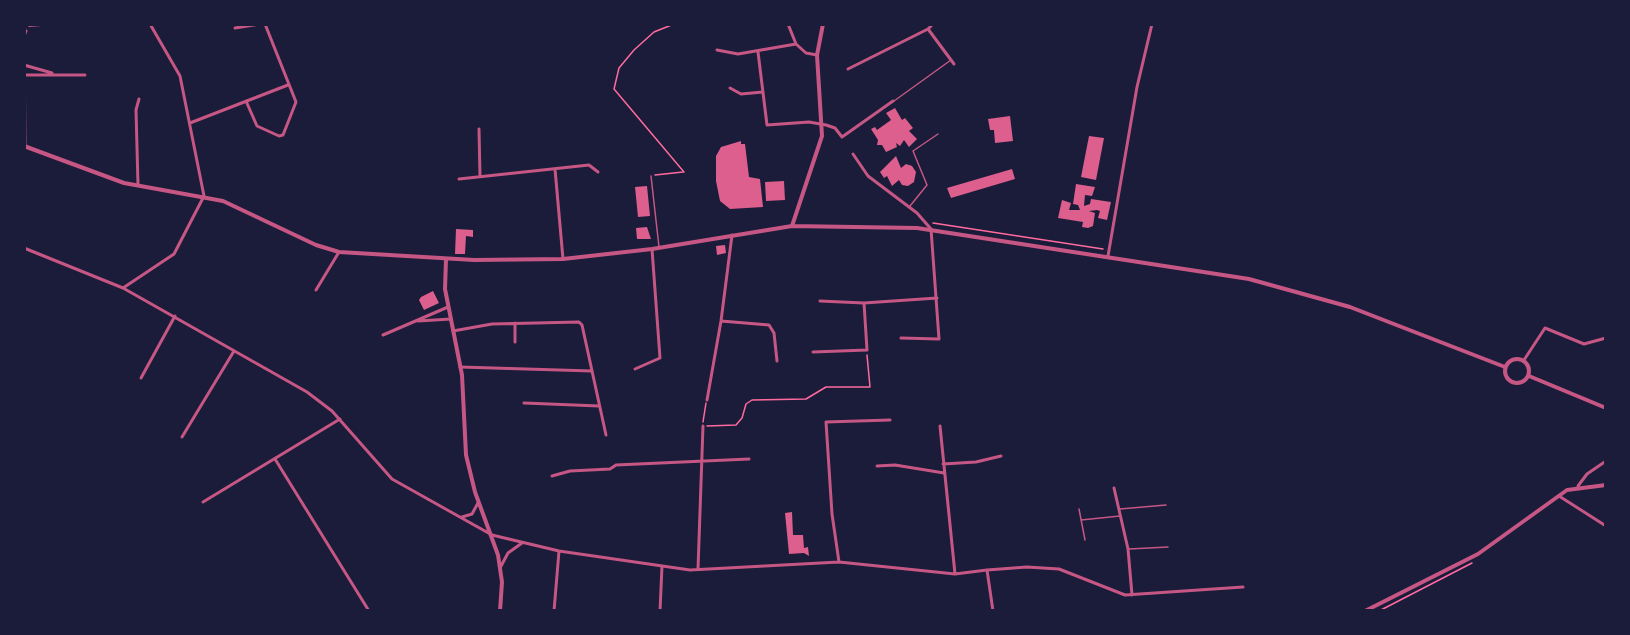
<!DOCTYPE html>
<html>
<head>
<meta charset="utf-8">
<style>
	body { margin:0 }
	#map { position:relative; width:1630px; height:635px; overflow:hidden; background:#1b1b3a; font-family:"Work Sans",sans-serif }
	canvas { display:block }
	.frame { position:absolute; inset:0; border:26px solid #1b1b3a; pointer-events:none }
</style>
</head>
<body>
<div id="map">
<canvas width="1630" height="635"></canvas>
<div class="frame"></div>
</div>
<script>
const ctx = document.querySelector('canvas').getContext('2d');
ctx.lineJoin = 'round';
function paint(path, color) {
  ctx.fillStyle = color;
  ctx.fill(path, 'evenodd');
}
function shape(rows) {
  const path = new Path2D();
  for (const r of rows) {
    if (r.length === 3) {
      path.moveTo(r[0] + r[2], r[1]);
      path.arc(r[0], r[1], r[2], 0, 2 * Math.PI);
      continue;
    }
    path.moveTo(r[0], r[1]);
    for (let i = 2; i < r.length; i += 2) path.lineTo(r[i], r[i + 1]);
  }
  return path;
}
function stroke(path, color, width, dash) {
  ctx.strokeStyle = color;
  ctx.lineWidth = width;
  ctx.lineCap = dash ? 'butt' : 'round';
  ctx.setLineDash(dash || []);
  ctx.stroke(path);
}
paint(shape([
	[895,108,902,120,905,118,913,128,909,131,917,139,909,147,904,140,900,146,896,143,897,147,886,152,882,145,877,145,878,140,871,129,875,127,877,130,891,120,886,113],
	[1010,116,1013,141,995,143,994,130,990,130,988,119],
	[1089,136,1104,138,1096,180,1081,177],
	[741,141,741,144,745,144,749,177,760,179,763,207,730,209,720,201,716,181,716,156,721,147],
	[896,156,901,168,906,164,912,166,916,172,914,182,908,186,902,185,899,180,892,186,887,176,884,178,880,172],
	[1012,169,1015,179,951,198,947,188],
	[784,181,785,200,766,201,765,182],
	[1076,184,1095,187,1092,196,1085,195,1084,206,1090,204,1091,199,1111,202,1107,220,1098,218,1100,211,1097,210,1089,211,1095,213,1093,226,1088,228,1082,227,1083,222,1058,218,1062,200,1071,203,1069,210,1080,210,1078,205,1073,204],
	[647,186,650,216,638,217,635,187],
	[647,227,651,239,637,239,636,228],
	[456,229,473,230,473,237,466,236,465,254,455,254],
	[725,245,726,253,717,255,716,246],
	[433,291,439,303,424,310,419,300,421,297],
	[792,512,793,535,803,535,804,548,808,547,809,556,804,553,789,554,785,513]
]), '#dd5f8e');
stroke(shape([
	[674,24,654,32,634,50,619,68,614,89,684,172],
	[29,26,46,25],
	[655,175,683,172],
	[933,223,1103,249],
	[703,422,706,403],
	[707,426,736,425,742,418,746,404,752,400,806,399,826,387,870,387,867,355],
	[1379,611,1472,563]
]), '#ff6b9d', 1.5);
stroke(shape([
	[894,101,951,60],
	[651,176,659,247],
	[910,206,927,185,913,151,938,134],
	[1079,509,1085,540],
	[1120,509,1166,505],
	[1081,520,1120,516],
	[1129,549,1168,547]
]), '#c65784', 1.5);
stroke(shape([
	[788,24,796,44,806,53,817,55],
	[933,24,928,29,954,64],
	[235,28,260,24],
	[24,36,26,31],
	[24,40,25,147],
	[717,50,738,54,796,44],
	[758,52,767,125,809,122,826,125,835,128,842,137,893,101],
	[24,65,52,73],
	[848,69,928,29],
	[25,75,85,75],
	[730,88,741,94,763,92],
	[246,101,257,126,279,136,283,135,296,102,265,24],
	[190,123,288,85],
	[479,129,480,176],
	[853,154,868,176,917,213,931,229,939,339,901,338],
	[555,169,563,259],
	[459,179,589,165,598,172],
	[138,185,136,110,139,99],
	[24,248,123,288,307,392,332,411,392,479,492,535,559,551,690,570,839,562,955,574,987,570,993,611],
	[1108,256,1137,87,1152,24],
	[123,288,174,254,204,196,180,76,150,24],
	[316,290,339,252],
	[820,301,864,303,937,298],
	[418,321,451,319],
	[721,321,769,325,774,333,777,361],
	[515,323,515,342],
	[453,331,492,324,579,322,582,325,606,435],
	[383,335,448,307],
	[813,352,867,350,864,303],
	[1524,360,1545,328,1584,344,1606,338],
	[460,367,592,371],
	[635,369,660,358,652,249],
	[141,378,175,316],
	[707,400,721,321,732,235],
	[524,403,599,406],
	[940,426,955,574],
	[182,437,234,351],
	[275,459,369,611],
	[943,464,976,462,1001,456],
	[877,466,895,465,944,473],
	[552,476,570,471,610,469,616,465,749,459],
	[1578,486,1587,474,1606,461],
	[1114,488,1128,549,1132,595],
	[1559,496,1606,526],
	[203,502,340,419],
	[462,517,472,514,478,503],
	[839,562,832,514,826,422,890,420],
	[500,568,508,553,522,543],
	[698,569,703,426],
	[987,570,1027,567,1059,569,1125,595,1243,587],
	[554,611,559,551],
	[660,611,662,566]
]), '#c65784', 3);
stroke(shape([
	[24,146,124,183,223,201,316,245,339,252,474,260,563,259,652,249,792,226,917,228,1249,279,1350,307,1505,367],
	[792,226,822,136,817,55,823,24],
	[446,259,445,289,462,375,466,455,475,492,498,555,502,582,500,611],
	[1517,371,12],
	[1529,376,1606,408],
	[1365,611,1478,554,1567,490,1606,485]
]), '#c65784', 4);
</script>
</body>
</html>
